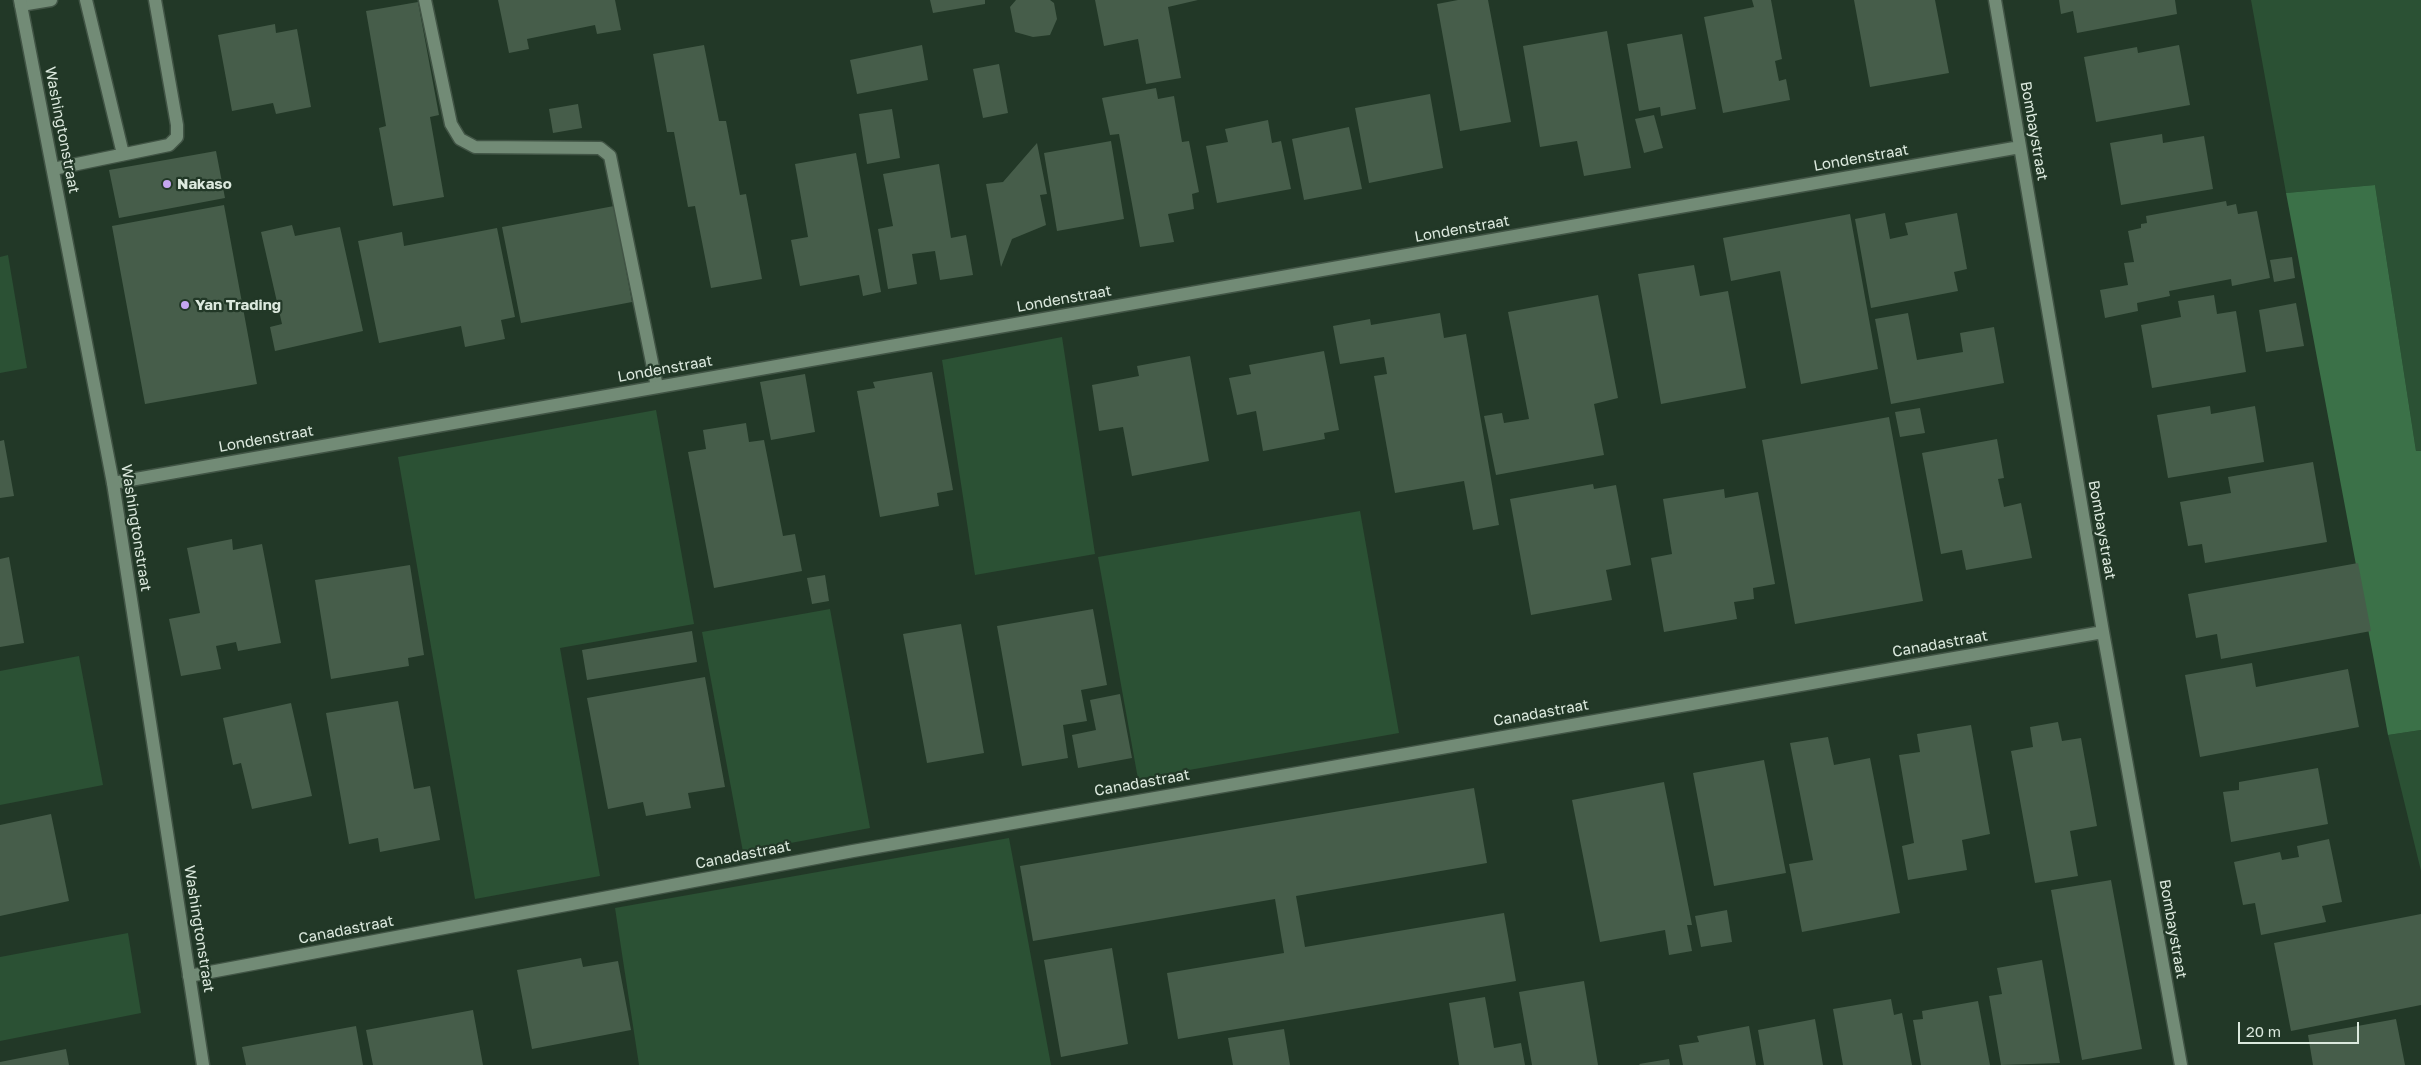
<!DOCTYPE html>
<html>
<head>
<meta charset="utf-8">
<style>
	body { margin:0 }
	#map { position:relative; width:2421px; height:1065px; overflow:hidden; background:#223827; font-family:"Golos Text",sans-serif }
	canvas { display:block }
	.scale { position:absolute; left:2238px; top:1022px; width:121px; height:22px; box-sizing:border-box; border:2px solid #dce9de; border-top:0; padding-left:6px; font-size:15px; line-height:18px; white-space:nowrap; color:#dce9de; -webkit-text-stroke:4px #223827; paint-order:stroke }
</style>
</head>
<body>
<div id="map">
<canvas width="2421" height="1065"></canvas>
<div class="scale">20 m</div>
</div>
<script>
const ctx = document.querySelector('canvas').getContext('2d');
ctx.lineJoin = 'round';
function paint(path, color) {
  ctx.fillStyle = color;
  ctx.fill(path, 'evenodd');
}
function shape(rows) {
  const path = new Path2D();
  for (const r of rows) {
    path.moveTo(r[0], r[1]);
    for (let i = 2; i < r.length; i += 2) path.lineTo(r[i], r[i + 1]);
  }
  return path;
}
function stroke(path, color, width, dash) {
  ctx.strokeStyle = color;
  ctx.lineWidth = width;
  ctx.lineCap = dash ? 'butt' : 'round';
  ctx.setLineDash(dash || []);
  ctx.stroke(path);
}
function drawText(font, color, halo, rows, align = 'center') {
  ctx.font = font + ' "Golos Text",sans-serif';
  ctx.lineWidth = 4.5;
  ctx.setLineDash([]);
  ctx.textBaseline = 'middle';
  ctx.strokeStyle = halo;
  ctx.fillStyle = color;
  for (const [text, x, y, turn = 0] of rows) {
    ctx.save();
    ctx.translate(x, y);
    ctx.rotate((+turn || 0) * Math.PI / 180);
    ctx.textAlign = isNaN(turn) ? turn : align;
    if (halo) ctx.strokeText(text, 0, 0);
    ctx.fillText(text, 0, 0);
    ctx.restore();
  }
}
paint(shape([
	[2251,0,2421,0,2421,451,2416,451,2375,185,2286,193],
	[8,255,27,368,0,373,0,257],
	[1062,337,1095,554,975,575,942,360],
	[656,410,694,624,560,648,600,876,475,899,398,457],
	[1360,511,1399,733,1138,779,1098,557],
	[830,609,870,828,743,852,702,632],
	[79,656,103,785,0,805,0,671],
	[2421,730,2421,871,2388,735],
	[1009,838,1051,1065,639,1065,615,908],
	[128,933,141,1013,0,1041,0,957]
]), '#2b5134');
paint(shape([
	[2375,185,2416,451,2421,451,2421,730,2388,735,2286,193]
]), '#3b7148');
paint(shape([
	[498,0,615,0,621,30,597,34,595,25,527,39,529,49,509,53],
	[930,0,985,0,985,4,933,13],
	[1016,0,1050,0,1054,3,1057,19,1050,35,1033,37,1015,32,1010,7],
	[1095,0,1198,0,1168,7,1181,78,1146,84,1138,39,1104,46],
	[1458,0,1488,0,1511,122,1460,131,1437,4],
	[1752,0,1771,0,1782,59,1775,61,1779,81,1786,79,1790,100,1723,113,1704,17,1754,7],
	[1854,0,1935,0,1949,73,1870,87],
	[2059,0,2175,0,2177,14,2077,33,2073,11,2061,14],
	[418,2,439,115,430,117,444,197,393,206,379,128,386,126,366,11],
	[275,24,276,33,297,29,311,107,276,114,273,103,232,111,218,35],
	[1607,31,1631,168,1584,176,1577,141,1540,147,1523,46],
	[1682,34,1696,109,1661,116,1660,107,1639,111,1627,44],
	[704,45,719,121,726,121,740,195,746,194,762,279,711,288,695,206,688,207,674,132,667,132,653,54],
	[922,45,928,80,857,94,850,60],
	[2179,45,2190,105,2096,122,2084,57,2137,47,2138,53],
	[999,64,1008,113,983,118,973,69],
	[1156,88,1158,99,1174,96,1182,142,1189,141,1199,192,1192,194,1194,209,1168,214,1174,242,1140,247,1119,134,1110,135,1102,98],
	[1430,94,1443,168,1369,183,1355,108],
	[578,104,582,128,553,133,549,109],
	[892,109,900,158,867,164,859,114],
	[1654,115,1663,148,1644,153,1635,119],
	[1268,120,1272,143,1281,141,1291,189,1217,203,1206,146,1228,142,1225,129],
	[1349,127,1362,189,1304,200,1292,139],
	[2162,134,2163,143,2204,136,2213,189,2121,205,2110,143],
	[1111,141,1124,219,1057,231,1044,153],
	[1037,143,1047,194,1040,195,1046,225,1012,239,1001,267,986,184,1003,182],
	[216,151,225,198,119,218,109,170],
	[856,153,881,292,863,296,859,275,800,286,791,240,808,237,795,164],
	[939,164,951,238,966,235,973,275,940,280,935,251,912,254,917,284,888,289,878,229,893,226,883,174],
	[2226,201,2227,206,2236,204,2238,214,2257,211,2270,278,2232,286,2231,279,2169,291,2170,296,2137,303,2138,311,2105,318,2100,290,2128,285,2124,263,2134,262,2128,231,2141,228,2141,224,2147,223,2146,216],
	[224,205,257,384,145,404,112,226],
	[614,206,632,302,521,323,502,227],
	[1885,213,1890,239,1908,235,1905,223,1957,213,1967,269,1954,272,1958,291,1871,308,1855,219],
	[1850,214,1878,369,1801,384,1780,271,1731,281,1723,238],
	[292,225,295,236,340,227,363,331,275,351,270,327,282,324,261,232],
	[497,228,515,317,501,320,505,339,465,347,461,326,379,343,358,241,402,232,404,246],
	[2292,257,2295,278,2274,282,2270,260],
	[1694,265,1700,296,1728,291,1746,388,1661,404,1638,274],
	[1598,295,1618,398,1594,404,1604,455,1496,475,1484,416,1502,413,1504,423,1529,419,1508,312],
	[2214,295,2217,314,2236,311,2246,372,2152,388,2141,325,2181,317,2178,301],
	[2296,303,2304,346,2266,352,2259,310],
	[1440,313,1444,338,1466,334,1499,525,1473,530,1464,481,1395,493,1374,376,1387,374,1384,357,1340,364,1333,326,1370,319,1371,325],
	[1908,313,1917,360,1963,352,1960,333,1994,327,2004,383,1891,404,1875,319],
	[1324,351,1339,430,1324,433,1325,439,1263,451,1256,411,1237,415,1229,378,1251,374,1249,365],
	[1190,356,1209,461,1132,476,1123,427,1099,431,1092,385,1139,376,1137,366],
	[932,372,953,490,937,493,939,506,880,517,857,391,875,388,873,382],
	[805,374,815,432,771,440,760,382],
	[2210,406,2211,414,2255,406,2264,462,2168,478,2157,415],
	[1920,408,1925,433,1900,437,1895,412],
	[1889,417,1923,601,1795,624,1762,440],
	[746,423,749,442,764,440,783,536,795,534,802,571,714,588,688,452,706,449,703,430],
	[1997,439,2004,478,1998,479,2004,507,2021,503,2032,558,1966,570,1962,550,1941,554,1922,453],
	[4,440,14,496,0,498,0,441],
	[2313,462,2327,542,2205,563,2202,544,2188,546,2180,502,2231,493,2228,477],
	[1593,484,1594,489,1616,485,1631,565,1606,570,1612,600,1531,615,1510,499],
	[1724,489,1725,498,1758,492,1775,584,1753,588,1754,599,1734,602,1737,619,1664,632,1651,558,1672,554,1663,499],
	[232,539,233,550,262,544,281,643,238,651,236,642,216,646,221,669,181,676,169,619,200,613,187,548],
	[9,557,24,643,0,647,0,559],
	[2358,563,2371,631,2221,659,2217,634,2196,638,2188,594],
	[410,565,424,655,408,658,409,666,331,679,315,580],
	[825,575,829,601,812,604,807,578],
	[1093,609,1107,685,1081,690,1087,721,1063,725,1068,758,1022,766,997,626],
	[961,624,984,753,927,763,903,634],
	[692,631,697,662,587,680,582,650],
	[2252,663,2256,687,2348,669,2359,727,2200,757,2185,675],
	[705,677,725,787,688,793,691,808,646,816,643,802,608,809,587,698],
	[1120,694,1132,758,1078,768,1072,735,1096,730,1090,700],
	[398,701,414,789,430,786,440,840,380,852,378,838,349,844,326,713],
	[291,703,312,796,252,809,241,763,233,765,223,718],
	[2058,722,2062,741,2081,738,2097,826,2070,831,2078,876,2035,883,2011,751,2033,747,2030,727],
	[1971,725,1990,834,1962,840,1967,870,1908,880,1902,846,1914,843,1899,755,1920,752,1917,734],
	[1828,737,1834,765,1870,758,1900,913,1802,932,1789,864,1813,860,1790,743],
	[1764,760,1786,873,1714,886,1693,773],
	[2318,768,2328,824,2231,842,2223,792,2239,790,2239,782],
	[1664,782,1692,925,1687,925,1692,951,1669,955,1665,930,1600,942,1572,800],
	[1474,788,1487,863,1296,896,1305,947,1504,913,1516,981,1178,1039,1167,973,1284,953,1275,899,1033,941,1020,866],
	[51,814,69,901,0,916,0,825],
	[2329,839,2342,902,2322,906,2326,922,2261,935,2255,903,2243,905,2234,862,2280,852,2282,860,2299,857,2297,846],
	[2111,880,2142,1049,2082,1060,2051,890],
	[1727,910,1732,942,1701,947,1695,916],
	[2421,914,2421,1005,2291,1031,2274,943],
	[1112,948,1128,1044,1061,1057,1044,960],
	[581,958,583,967,618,961,631,1030,532,1049,517,970],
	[2042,960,2060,1063,2001,1065,1989,996,2002,994,1997,968],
	[1584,981,1598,1065,1532,1065,1519,992],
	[1485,997,1494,1048,1521,1043,1525,1065,1459,1065,1449,1003],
	[1891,999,1894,1015,1902,1013,1912,1065,1843,1065,1833,1009],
	[1978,1001,1990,1065,1921,1065,1913,1020,1923,1019,1922,1011],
	[473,1010,483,1065,373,1065,366,1030],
	[1815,1019,1823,1065,1764,1065,1758,1030],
	[2396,1019,2405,1065,2313,1065,2308,1035],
	[356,1026,363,1065,246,1065,242,1047],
	[1749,1026,1756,1065,1683,1065,1679,1045,1699,1042,1697,1036],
	[1284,1029,1290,1065,1233,1065,1228,1038],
	[66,1049,69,1065,0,1065,0,1062],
	[1669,1059,1670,1065,1640,1065,1639,1064]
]), '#465d4a');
const service = shape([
	[86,0,123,154],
	[425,0,451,124,460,139,475,147,600,148,610,156,657,387],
	[53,169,169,145,177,137,177,125,155,0]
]);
const minor = shape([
	[1995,0,2103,632,2181,1065],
	[21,5,51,0],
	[113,483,2020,147],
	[189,976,853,851,2103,632]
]);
const tertiary = shape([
	[20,0,113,483,203,1065]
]);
stroke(service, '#415445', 15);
stroke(minor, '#415445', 15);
stroke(tertiary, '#415445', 15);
stroke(service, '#728b76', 12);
stroke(minor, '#728b76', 12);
stroke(tertiary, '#728b76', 12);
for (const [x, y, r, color] of [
	[167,184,5,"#c5a6f0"],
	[185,305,5,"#c5a6f0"]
]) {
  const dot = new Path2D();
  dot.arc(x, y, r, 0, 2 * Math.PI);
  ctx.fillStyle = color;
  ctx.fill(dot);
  stroke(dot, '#223827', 2);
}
drawText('15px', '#dce9de', '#223827', [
	["Washingtonstraat",62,130,79],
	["Bombaystraat",2034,131,80],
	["Londenstraat",1861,158,-10],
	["Londenstraat",1462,229,-10],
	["Londenstraat",1064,299,-10],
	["Londenstraat",665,369,-10],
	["Londenstraat",266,439,-10],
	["Washingtonstraat",136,528,81],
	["Bombaystraat",2102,530,80],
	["Canadastraat",1940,644,-10],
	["Canadastraat",1541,713,-10],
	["Canadastraat",1142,783,-10],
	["Canadastraat",743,855,-11],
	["Washingtonstraat",199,929,81],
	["Bombaystraat",2173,929,80],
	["Canadastraat",346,930,-11]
]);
drawText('bold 15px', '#dce9de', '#223827', [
	["Nakaso",177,184],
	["Yan Trading",195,305]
], 'left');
</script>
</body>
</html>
